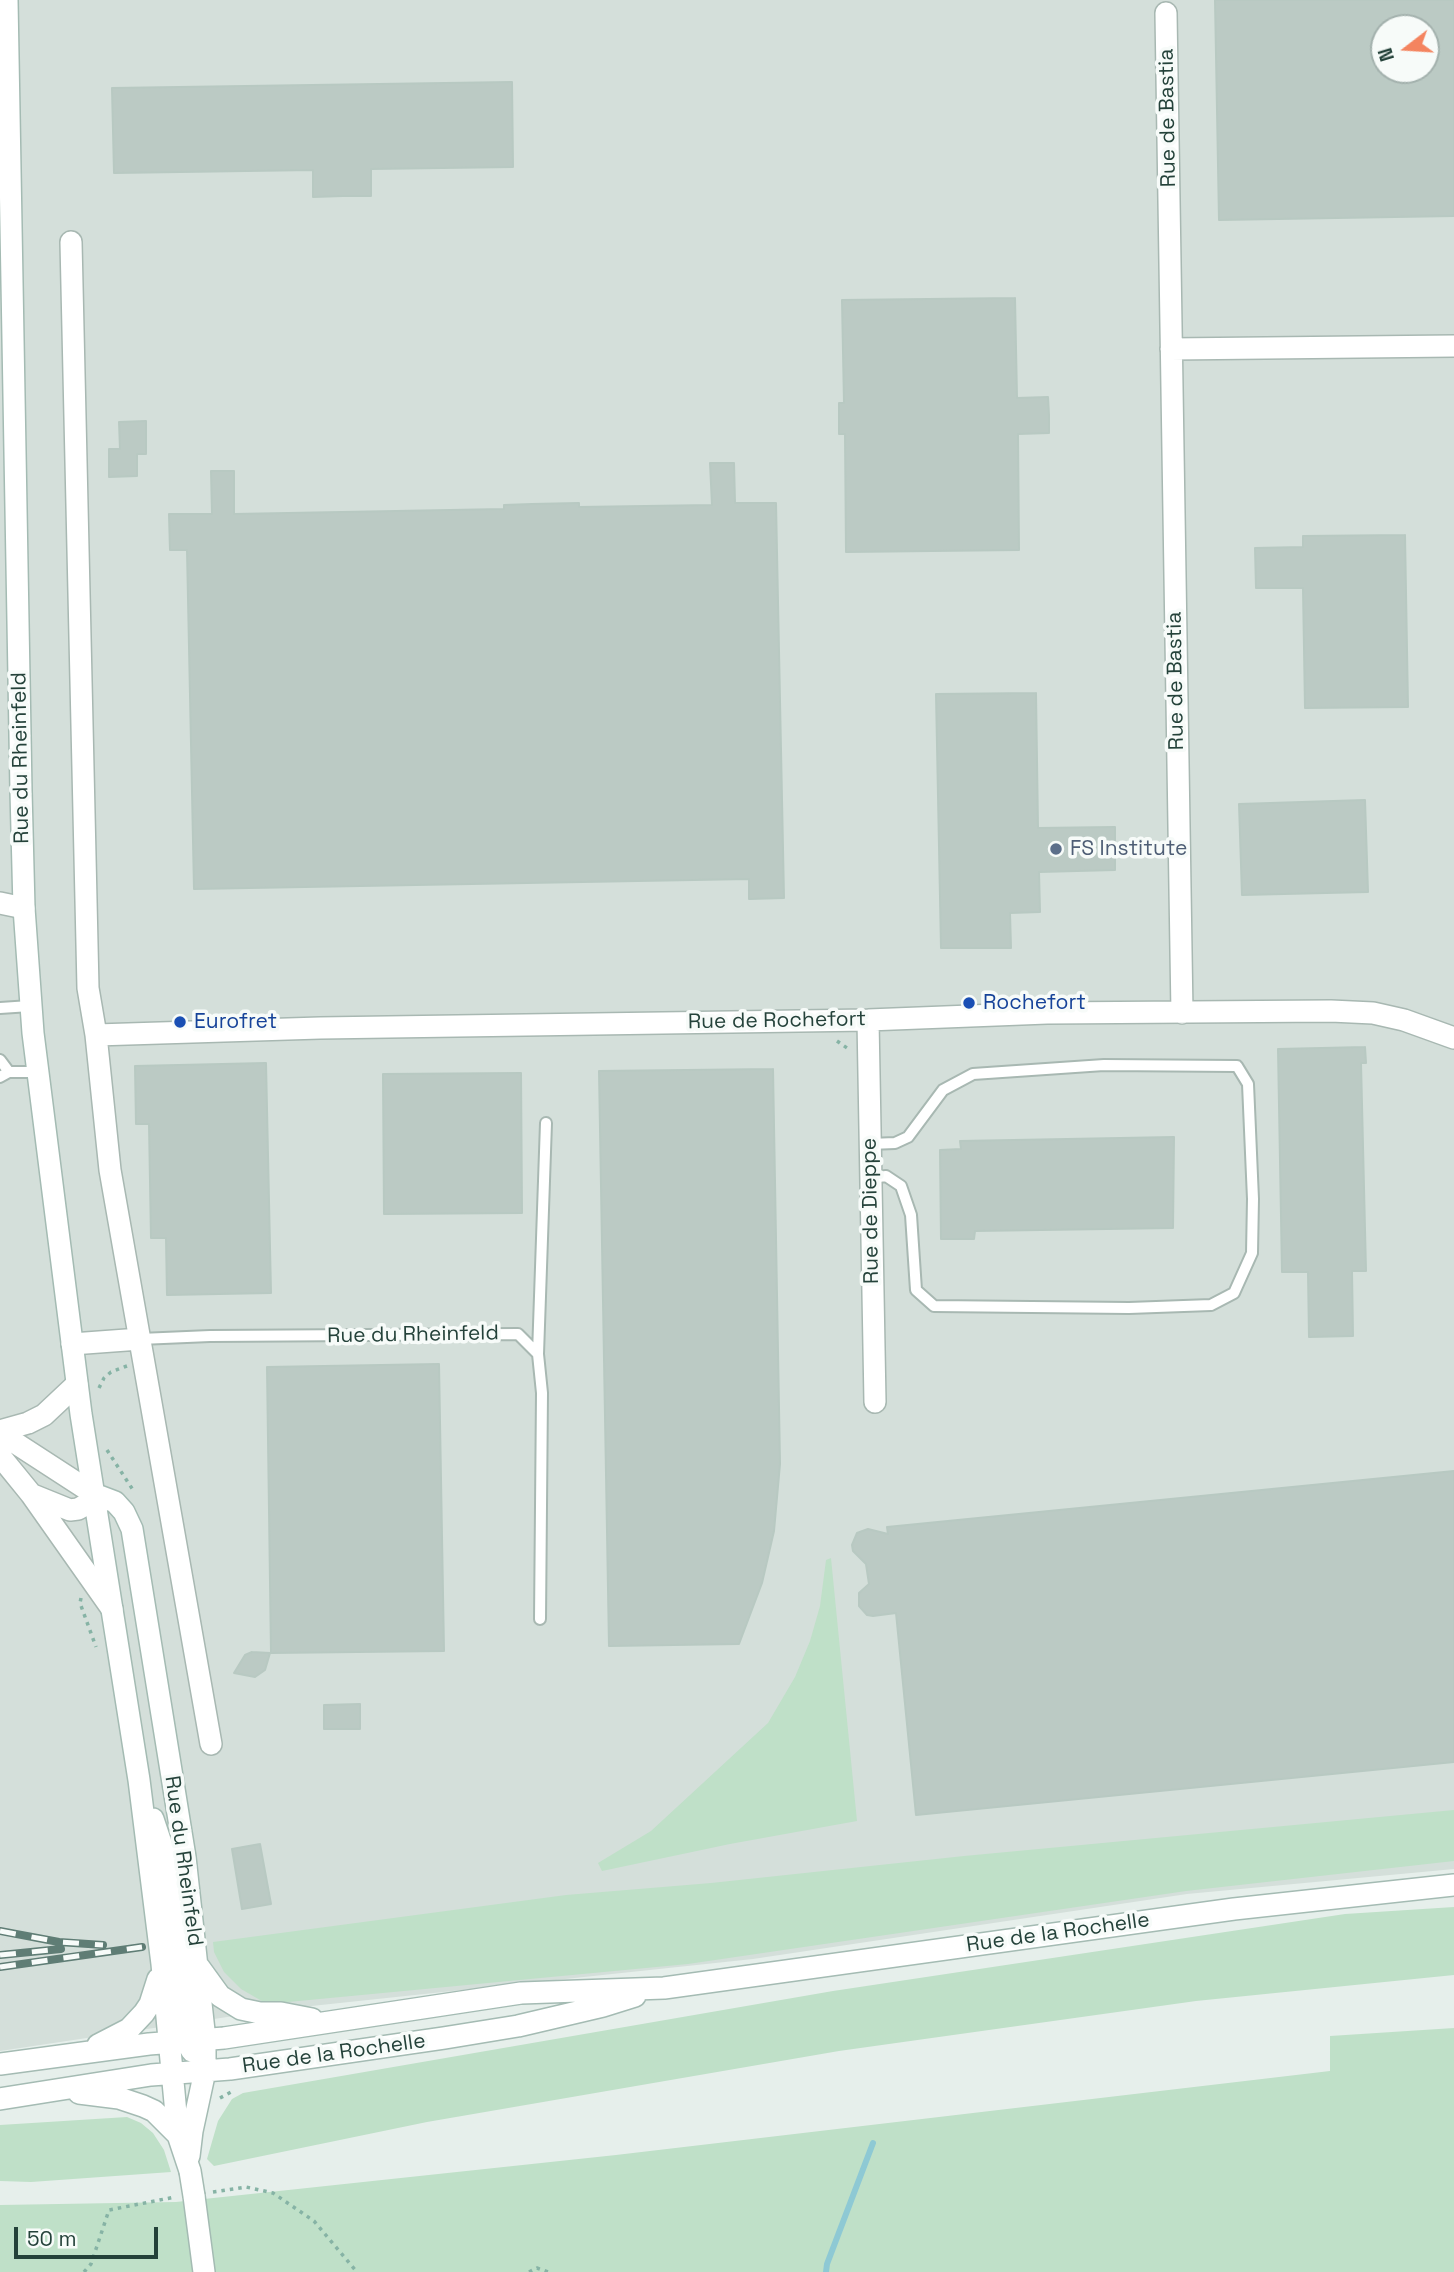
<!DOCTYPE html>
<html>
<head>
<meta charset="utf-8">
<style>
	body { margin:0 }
	#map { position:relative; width:1454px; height:2272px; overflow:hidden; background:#e6efeb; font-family:"Space Grotesk",sans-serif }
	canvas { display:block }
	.north { position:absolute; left:1370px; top:14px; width:70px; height:70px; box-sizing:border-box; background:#f7fbf9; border:2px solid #a3b1ad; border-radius:50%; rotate:253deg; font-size:19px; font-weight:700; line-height:28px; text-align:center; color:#24423a }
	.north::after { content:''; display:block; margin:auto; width:24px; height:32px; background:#f4845f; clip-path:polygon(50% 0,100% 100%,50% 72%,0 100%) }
	.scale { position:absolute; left:14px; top:2227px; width:144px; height:32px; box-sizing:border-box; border:4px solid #24423a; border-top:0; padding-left:9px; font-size:21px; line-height:24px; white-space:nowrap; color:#24423a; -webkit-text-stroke:5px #f7fbf9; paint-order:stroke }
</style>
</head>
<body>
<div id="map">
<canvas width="1454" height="2272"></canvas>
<div class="north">N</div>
<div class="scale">50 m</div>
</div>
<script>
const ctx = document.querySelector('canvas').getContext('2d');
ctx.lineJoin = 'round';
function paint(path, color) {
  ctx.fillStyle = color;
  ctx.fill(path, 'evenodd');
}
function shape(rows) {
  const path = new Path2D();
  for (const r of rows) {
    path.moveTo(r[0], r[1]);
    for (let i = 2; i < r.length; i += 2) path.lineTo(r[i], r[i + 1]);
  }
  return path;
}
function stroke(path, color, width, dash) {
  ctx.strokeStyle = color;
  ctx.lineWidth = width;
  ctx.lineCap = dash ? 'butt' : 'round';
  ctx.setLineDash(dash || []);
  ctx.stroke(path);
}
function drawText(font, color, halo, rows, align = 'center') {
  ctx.font = font + ' "Space Grotesk",sans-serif';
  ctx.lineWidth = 7;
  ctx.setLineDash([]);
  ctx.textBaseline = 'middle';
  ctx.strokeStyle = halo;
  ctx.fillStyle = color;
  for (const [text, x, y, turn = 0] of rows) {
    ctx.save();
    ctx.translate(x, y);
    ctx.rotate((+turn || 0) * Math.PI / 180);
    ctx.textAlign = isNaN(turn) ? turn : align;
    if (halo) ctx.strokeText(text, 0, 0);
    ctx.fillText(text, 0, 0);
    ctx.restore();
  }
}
paint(shape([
	[0,0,1454,0,1454,1869,1187,1894,753,1959,274,2010,0,2051],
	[1384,28,1426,28,1426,70,1384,70]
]), '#d4dfda');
paint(shape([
	[831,1558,857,1821,730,1844,602,1871,598,1863,651,1831,768,1723,795,1677,810,1641,820,1606,826,1560],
	[1454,1810,1454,1861,1186,1891,688,1964,267,2004,241,1989,224,1972,214,1952,213,1942,566,1895,711,1883,964,1856],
	[1454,1907,1454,1975,1196,2001,839,2051,427,2122,214,2166,207,2159,218,2121,232,2099,243,2093,833,1991,1345,1914],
	[1454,2028,1454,2272,0,2272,0,2205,176,2202,616,2155,1330,2071,1330,2036],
	[127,2117,141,2123,153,2133,164,2150,171,2172,31,2182,0,2181,0,2125]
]), '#bfe0c8');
stroke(shape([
	[826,2272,827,2264,873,2143]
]), '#8ec9d4', 6);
const building = shape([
	[1215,0,1454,0,1454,216,1219,220,1215,0],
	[1384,28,1426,28,1426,70,1384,70,1384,28],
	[512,82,513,167,371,169,371,196,343,196,313,197,313,170,114,173,112,88,512,82],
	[1015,298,1017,398,1048,397,1049,415,1049,433,1018,434,1019,550,846,552,845,434,839,434,839,403,844,403,842,300,1015,298],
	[146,421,146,454,137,454,137,476,109,477,109,449,120,449,119,422,146,421],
	[710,463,734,463,735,503,776,503,784,898,749,899,749,879,194,889,187,550,170,550,169,514,212,514,211,471,234,471,234,514,504,509,504,505,532,504,579,503,579,507,712,505,710,463],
	[1405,535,1408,707,1305,708,1303,588,1256,588,1255,548,1303,547,1303,536,1405,535],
	[1036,693,1038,828,1115,827,1115,870,1039,872,1040,912,1010,913,1011,948,941,948,936,694,1036,693],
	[1365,800,1368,892,1242,895,1239,804,1365,800],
	[1365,1047,1366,1063,1361,1063,1366,1271,1352,1271,1353,1336,1309,1337,1308,1272,1282,1272,1278,1049,1365,1047],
	[266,1063,271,1293,167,1295,166,1238,151,1238,149,1124,136,1124,135,1066,266,1063],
	[773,1069,780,1464,774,1531,762,1583,739,1644,609,1646,599,1071,773,1069],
	[521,1073,522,1213,384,1214,383,1074,521,1073],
	[1174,1137,1173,1228,975,1231,974,1239,941,1239,940,1150,961,1149,960,1141,1174,1137],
	[439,1364,444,1651,271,1653,267,1367,439,1364],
	[1454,1471,1454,1762,916,1815,896,1613,873,1616,867,1615,859,1606,859,1593,869,1584,866,1564,853,1551,852,1545,857,1533,868,1529,888,1534,887,1527,1454,1471],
	[252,1652,270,1653,265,1670,255,1677,234,1673,245,1655,252,1652],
	[360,1704,360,1729,324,1729,324,1705,360,1704],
	[260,1844,271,1904,242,1909,232,1849,260,1844]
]);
paint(building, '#bbcac4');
stroke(building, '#b8c9c2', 2);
const lane = shape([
	[0,1008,30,1006],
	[0,1060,9,1072],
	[0,1077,9,1072,37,1072],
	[870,1144,895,1143,908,1137,943,1090,973,1074,1104,1065,1237,1066,1248,1084,1253,1199,1252,1253,1234,1293,1211,1305,1129,1308,934,1306,916,1290,911,1215,901,1186,886,1176,871,1178],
	[140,1339,210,1336,518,1334,538,1354,542,1393,540,1619],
	[538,1354,546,1123]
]);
const street = shape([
	[1166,13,1182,1013],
	[71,242,88,988,96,1035,110,1170,211,1744],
	[1171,349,1454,346],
	[0,903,24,908],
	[868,1020,875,1402],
	[96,1035,320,1028,868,1020,1047,1013,1331,1011,1373,1013,1404,1020,1454,1038],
	[72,1344,140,1339],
	[0,1431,28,1423,44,1415,77,1384],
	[0,1433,94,1494,87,1504,78,1509,70,1510,33,1495],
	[0,1456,31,1494,112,1609]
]);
const secondary = shape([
	[7,0,21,791,24,908,33,1033,81,1414,139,1780,162,1964,178,2135,190,2171],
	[94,1494,115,1502,124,1512,132,1529,185,1857,205,2040,205,2071,192,2131,189,2156],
	[153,1819,166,1858,181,1957,186,2041,192,2051],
	[199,1967,220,1996,241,2009,260,2013,281,2013,312,2019],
	[98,2045,129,2029,144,2013,150,2004,158,1979],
	[0,2064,149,2044,224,2038,521,1993,664,1988,1234,1909,1454,1885],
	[79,2093,119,2098,143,2106,154,2111,178,2135],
	[0,2099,151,2075,230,2069,444,2038,518,2026,603,2006,635,1996],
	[194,2196,204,2272]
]);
stroke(lane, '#a8b8b2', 14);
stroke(street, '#a8b8b2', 24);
stroke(secondary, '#a4bbb3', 24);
stroke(shape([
	[837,1041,850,1050],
	[99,1388,104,1378,111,1372,127,1366],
	[107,1450,133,1490],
	[81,1598,80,1603,96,1647],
	[220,2098,233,2091],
	[213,2192,246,2187,273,2193,314,2221,357,2272],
	[84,2272,91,2264,109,2210,175,2197],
	[529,2272,537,2268,548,2272]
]), '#86b3a5', 3.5, [3.5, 5]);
stroke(lane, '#fff', 10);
stroke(street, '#fff', 21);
stroke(secondary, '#fff', 21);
const rail = shape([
	[0,1931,59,1942,103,1945],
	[0,1955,61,1949],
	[0,1967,142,1947]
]);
stroke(rail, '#5f7d75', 8);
stroke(rail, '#f7fbf9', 5, [16]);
const secondaryBridge = shape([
	[190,2171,194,2196]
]);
stroke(secondaryBridge, '#a4bbb3', 24, []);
stroke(secondaryBridge, '#fff', 21);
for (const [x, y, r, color] of [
	[1056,849,7,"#5c6f8a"],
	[969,1003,7,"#1a4fb4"],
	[180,1022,7,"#1a4fb4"]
]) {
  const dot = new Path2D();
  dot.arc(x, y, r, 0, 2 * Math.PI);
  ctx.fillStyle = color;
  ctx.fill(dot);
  stroke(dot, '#f7fbf9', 2.5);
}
drawText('21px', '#24423a', '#f7fbf9', [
	["Rue de Bastia",1168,118,-91],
	["Rue de Bastia",1176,681,-91],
	["Rue du Rheinfeld",21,758,-91],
	["Rue de Rochefort",777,1021,-1],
	["Rue de Dieppe",871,1211,-91],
	["Rue du Rheinfeld",413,1335,-1],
	["Rue du Rheinfeld",183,1861,82],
	["Rue de la Rochelle",1058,1933,-8],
	["Rue de la Rochelle",334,2054,-8]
]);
drawText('21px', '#4e5e75', '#f7fbf9', [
	["FS Institute",1070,849]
], 'left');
drawText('21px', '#164399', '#f7fbf9', [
	["Rochefort",983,1003],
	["Eurofret",194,1022]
], 'left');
</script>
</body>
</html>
